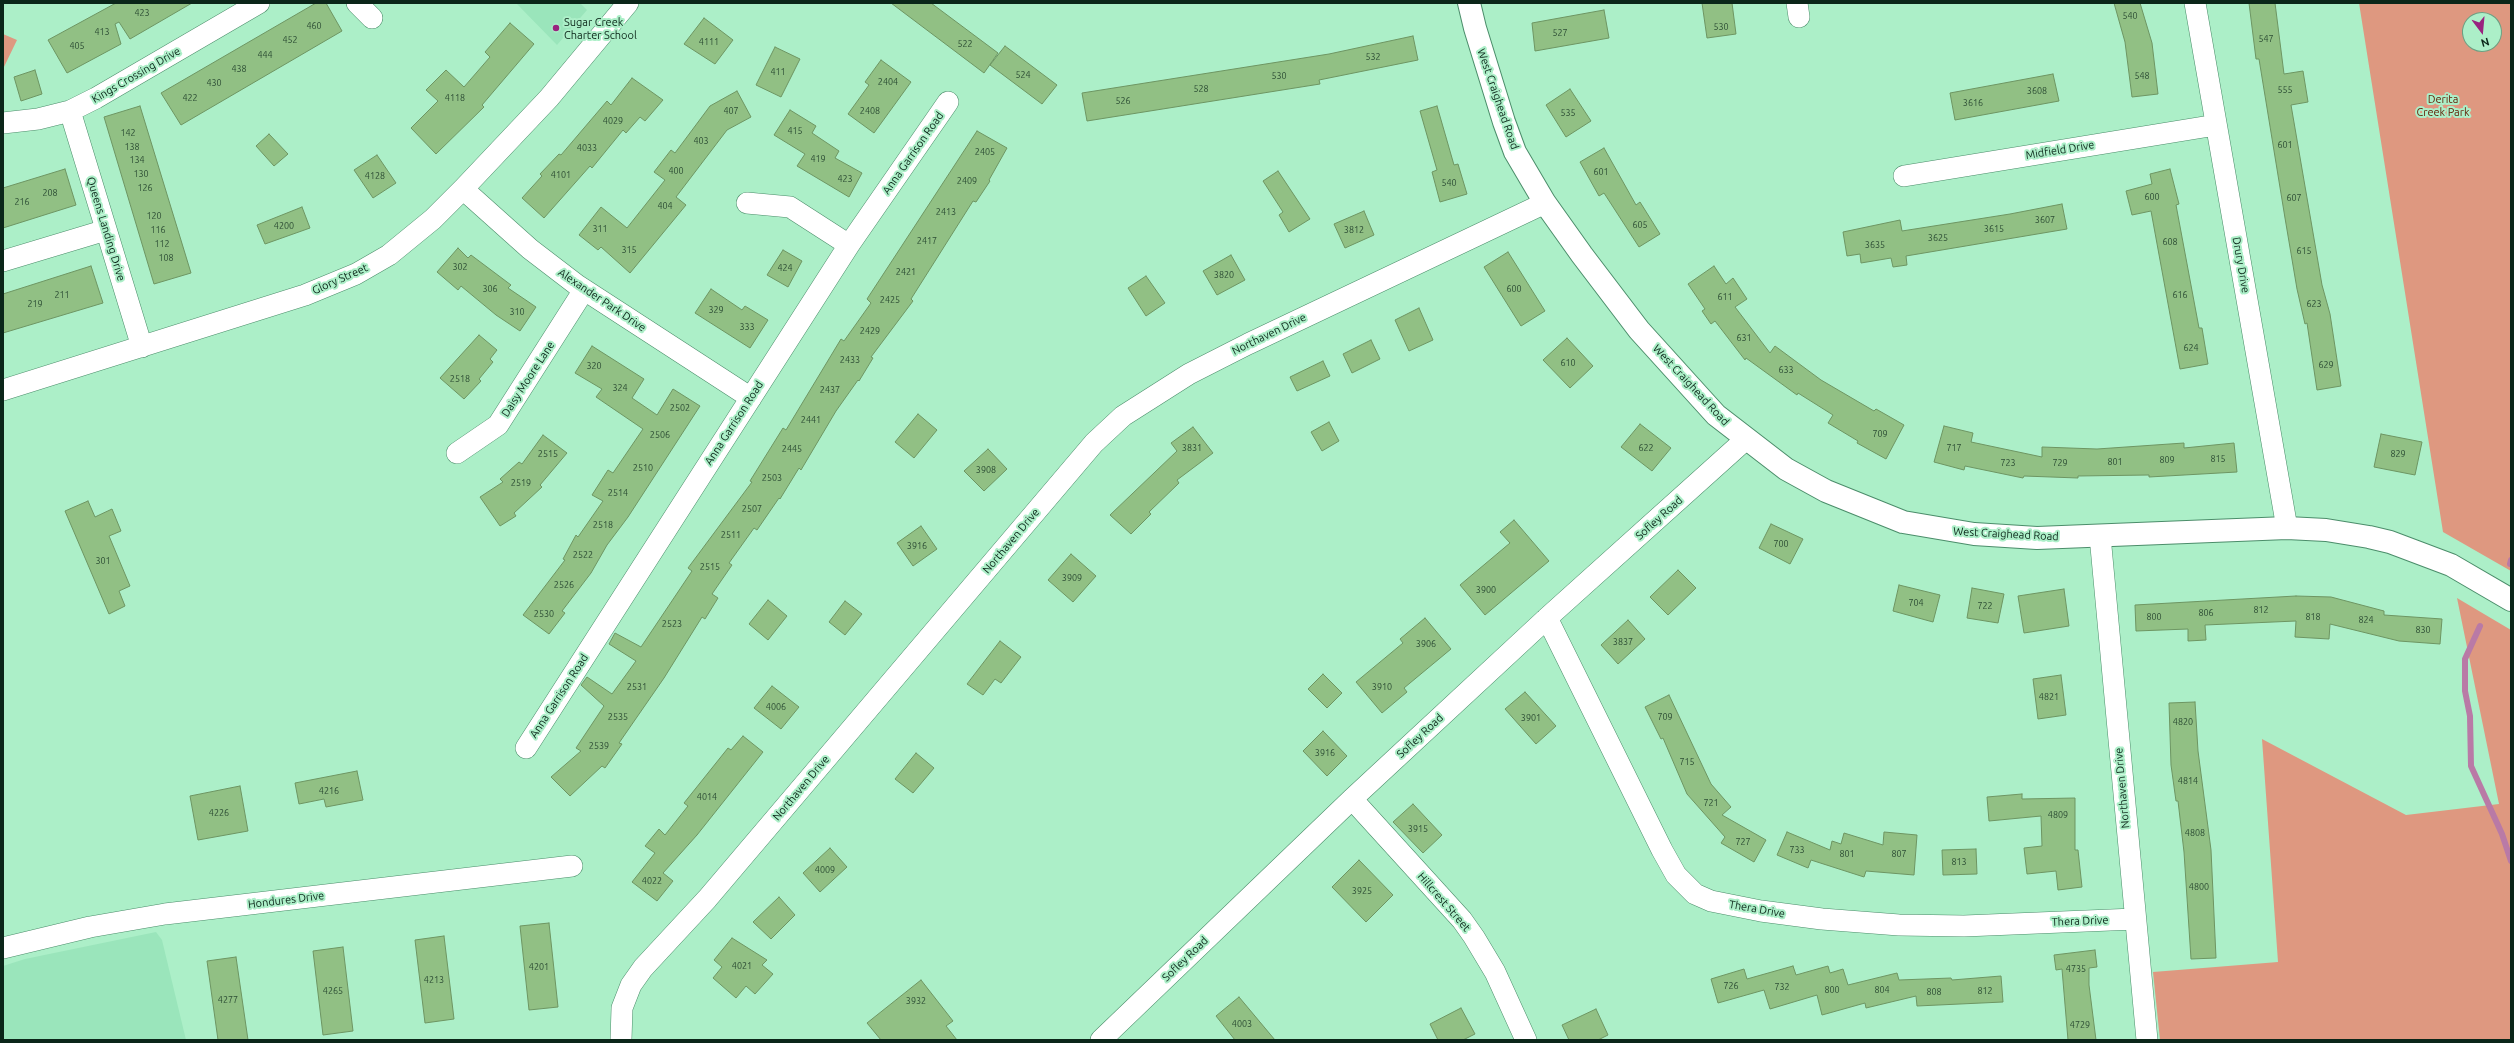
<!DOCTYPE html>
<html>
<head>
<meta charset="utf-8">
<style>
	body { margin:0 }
	#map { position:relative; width:2514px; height:1043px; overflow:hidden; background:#acefc8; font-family:Ubuntu,sans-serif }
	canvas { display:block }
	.frame { position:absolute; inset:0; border:4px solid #0b2619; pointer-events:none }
	.north { position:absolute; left:2462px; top:12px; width:40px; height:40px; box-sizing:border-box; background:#acefc8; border:1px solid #6c9f82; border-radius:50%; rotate:164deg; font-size:11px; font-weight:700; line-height:16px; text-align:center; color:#0b2619 }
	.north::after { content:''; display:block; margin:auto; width:14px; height:18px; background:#99237f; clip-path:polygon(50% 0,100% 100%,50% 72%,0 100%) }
</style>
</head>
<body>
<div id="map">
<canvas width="2514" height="1043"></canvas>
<div class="frame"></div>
<div class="north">N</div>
</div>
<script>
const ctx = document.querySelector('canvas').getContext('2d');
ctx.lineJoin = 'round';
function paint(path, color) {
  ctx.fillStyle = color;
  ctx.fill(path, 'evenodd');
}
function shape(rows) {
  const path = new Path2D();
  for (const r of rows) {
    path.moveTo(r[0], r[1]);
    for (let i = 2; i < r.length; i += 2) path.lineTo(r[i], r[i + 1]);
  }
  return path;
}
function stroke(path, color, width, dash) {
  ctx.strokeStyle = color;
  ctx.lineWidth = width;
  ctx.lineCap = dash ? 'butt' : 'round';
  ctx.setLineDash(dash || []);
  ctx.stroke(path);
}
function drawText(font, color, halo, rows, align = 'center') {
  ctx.font = font + ' Ubuntu,sans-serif';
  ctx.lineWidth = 4;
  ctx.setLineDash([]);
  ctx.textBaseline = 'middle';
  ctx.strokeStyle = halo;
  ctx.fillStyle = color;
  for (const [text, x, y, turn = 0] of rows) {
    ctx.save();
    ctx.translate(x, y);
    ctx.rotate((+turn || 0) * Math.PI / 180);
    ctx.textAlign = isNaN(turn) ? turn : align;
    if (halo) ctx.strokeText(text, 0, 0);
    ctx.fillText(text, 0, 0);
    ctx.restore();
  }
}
paint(shape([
	[516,3,580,3,587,10,557,45],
	[156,932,162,940,186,1040,3,1040,3,966,25,959]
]), '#9ae5bb');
paint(shape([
	[2359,3,2511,3,2511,571,2443,532],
	[2470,20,2494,20,2494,44,2470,44],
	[3,34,17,40,3,69],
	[2457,598,2511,630,2511,1040,2160,1040,2153,972,2278,962,2262,739,2406,815,2499,804]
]), '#de9880');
stroke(shape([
	[2510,564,2511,560],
	[2480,626,2465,659,2465,691,2470,716,2471,766,2502,834,2511,861]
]), '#b97aa6', 6);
const building = shape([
	[116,3,192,3,130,39,119,22,115,24,121,44,67,73,48,40,116,3],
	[316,3,326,3,342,31,181,125,161,93,316,3],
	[891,3,931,3,998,53,984,73,891,3],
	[1702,3,1732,3,1736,34,1707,38,1702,3],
	[2114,3,2140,3,2152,43,2158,94,2132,97,2125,42,2114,3],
	[2249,3,2275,3,2284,74,2303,71,2308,102,2291,105,2322,285,2330,314,2341,386,2317,390,2307,323,2305,324,2297,289,2285,218,2259,59,2256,59,2249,3],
	[1604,10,1609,38,1535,51,1532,23,1604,10],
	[704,18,733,40,715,64,684,44,704,18],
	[510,23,534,44,482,105,484,107,436,154,411,128,438,101,426,90,446,70,464,87,490,57,485,52,510,23],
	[1413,36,1418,60,1319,80,1320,84,1087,121,1082,93,1329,54,1413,36],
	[1005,46,1057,85,1042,104,990,65,1005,46],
	[775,47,800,59,781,97,756,85,775,47],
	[881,60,911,82,874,133,848,114,869,85,865,82,881,60],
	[35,70,42,94,21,101,14,77,35,70],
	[2053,74,2059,101,1955,120,1950,93,2053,74],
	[632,78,663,100,645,121,640,117,626,133,623,130,592,168,590,166,544,218,522,198,542,176,540,174,559,154,561,155,607,101,611,105,632,78],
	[1570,89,1591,121,1566,137,1546,105,1570,89],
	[737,91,751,117,727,130,676,197,686,205,630,273,601,247,598,250,579,235,601,207,627,228,665,180,654,172,671,150,675,153,710,106,737,91],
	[140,106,191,273,154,284,104,117,140,106],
	[1437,106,1454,165,1458,164,1467,194,1440,202,1432,172,1437,170,1420,111,1437,106],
	[790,110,816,126,812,133,839,151,835,158,862,173,849,197,797,166,805,154,774,135,790,110],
	[977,131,1007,148,989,180,990,181,976,202,973,201,911,299,913,301,871,357,873,358,859,381,858,380,836,411,801,470,799,468,780,499,779,498,757,530,754,528,729,563,732,565,712,594,718,598,705,619,702,617,664,678,619,743,622,744,605,768,602,766,570,796,551,777,581,751,576,748,604,706,581,685,587,677,612,694,636,661,609,644,615,633,641,647,692,571,688,568,752,482,750,481,783,428,786,430,841,339,844,341,871,303,867,299,977,131],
	[269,134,288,154,274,166,256,146,269,134],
	[1604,148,1636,205,1640,202,1660,234,1639,247,1604,193,1599,196,1580,162,1604,148],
	[377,155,396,183,373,198,354,170,377,155],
	[65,169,76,205,3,228,3,188,65,169],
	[2170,169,2179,204,2176,205,2199,328,2202,328,2208,364,2180,369,2151,211,2132,215,2126,191,2152,184,2150,174,2170,169],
	[1278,171,1310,219,1289,232,1279,215,1283,212,1263,181,1278,171],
	[2062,204,2067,229,1906,256,1907,265,1893,267,1891,258,1861,263,1860,254,1847,256,1843,232,1900,220,1902,231,2010,214,2062,204],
	[302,207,310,228,265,244,257,225,302,207],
	[1364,211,1374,235,1345,248,1334,224,1364,211],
	[458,248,468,258,471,255,511,285,508,288,536,307,520,331,496,315,461,286,458,290,437,272,458,248],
	[783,250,802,261,788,287,767,275,783,250],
	[1508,252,1545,311,1521,326,1484,267,1508,252],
	[1231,255,1245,280,1217,295,1203,271,1231,255],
	[91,266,103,303,3,333,3,294,91,266],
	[1714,266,1726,284,1733,278,1747,299,1735,307,1770,353,1775,346,1821,380,1874,411,1876,409,1904,425,1886,459,1857,443,1858,441,1828,423,1833,415,1798,393,1797,395,1746,358,1745,360,1715,321,1711,324,1702,311,1705,309,1688,284,1714,266],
	[1146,276,1165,303,1146,316,1128,288,1146,276],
	[711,289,742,310,745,306,768,320,750,348,695,313,711,289],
	[1419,308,1433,340,1409,351,1395,320,1419,308],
	[479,335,497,350,490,359,493,362,479,379,481,381,464,399,440,378,479,335],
	[1567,338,1593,366,1570,388,1543,360,1567,338],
	[1371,340,1380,359,1352,373,1343,354,1371,340],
	[592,346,644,379,632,398,657,415,673,389,700,406,628,517,607,545,591,573,562,611,565,613,549,634,523,615,565,560,563,559,576,535,578,537,603,501,592,495,608,470,613,473,643,429,596,397,602,389,575,373,592,346],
	[1323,361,1330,376,1297,391,1290,377,1323,361],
	[918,414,937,430,914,458,895,442,918,414],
	[1329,422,1339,441,1322,451,1311,432,1329,422],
	[1640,424,1671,448,1652,471,1621,447,1640,424],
	[1944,426,1973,433,1971,442,2042,457,2042,447,2097,449,2184,443,2184,448,2234,443,2237,472,2149,477,2149,475,2078,476,2078,478,2024,476,2023,478,1965,466,1964,470,1934,462,1944,426],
	[1193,427,1213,453,1177,480,1179,483,1149,512,1151,514,1131,534,1110,515,1177,451,1171,443,1193,427],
	[2381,434,2422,442,2415,475,2374,467,2381,434],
	[543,435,567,453,540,485,542,487,514,513,516,516,500,526,480,497,503,482,500,479,519,462,522,464,543,435],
	[988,449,1007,469,984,491,964,471,988,449],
	[88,501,95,517,112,509,121,531,109,536,130,586,119,591,125,606,109,614,65,511,88,501],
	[1514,520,1549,561,1485,615,1460,585,1510,543,1500,532,1514,520],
	[1771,524,1803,539,1790,564,1759,548,1771,524],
	[921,526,937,549,913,566,897,543,921,526],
	[1071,554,1096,576,1073,602,1048,580,1071,554],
	[1678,570,1696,588,1668,615,1650,597,1678,570],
	[1899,585,1940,595,1933,622,1893,611,1899,585],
	[1972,588,2004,594,1998,623,1967,618,1972,588],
	[2064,589,2069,626,2024,633,2018,596,2064,589],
	[2296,596,2331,597,2384,611,2384,615,2442,619,2440,644,2399,641,2330,624,2329,639,2295,637,2296,621,2205,625,2206,640,2188,641,2188,629,2136,631,2135,605,2296,596],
	[768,600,787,616,768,640,749,624,768,600],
	[845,601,862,614,845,635,829,622,845,601],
	[1425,618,1451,649,1404,688,1407,692,1382,713,1356,682,1403,643,1400,639,1425,618],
	[1628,620,1645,639,1618,664,1601,645,1628,620],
	[1000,641,1021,657,1001,683,995,679,983,695,967,684,1000,641],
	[1323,674,1342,693,1327,708,1308,689,1323,674],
	[2061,675,2066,715,2038,719,2033,679,2061,675],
	[772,686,799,707,781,729,754,708,772,686],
	[1525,692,1556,726,1536,744,1505,709,1525,692],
	[1669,695,1711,784,1731,807,1722,815,1766,840,1754,862,1721,843,1725,837,1687,794,1663,738,1661,739,1645,707,1669,695],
	[2195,702,2198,751,2211,850,2216,958,2191,959,2184,852,2178,801,2176,801,2171,765,2169,703,2195,702],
	[1323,731,1347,756,1327,776,1303,751,1323,731],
	[743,736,763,752,697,835,663,873,673,881,657,901,632,882,655,853,645,846,659,829,665,835,688,806,684,803,728,748,731,750,743,736],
	[916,753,934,768,913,793,895,779,916,753],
	[357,771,363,800,326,807,324,799,299,804,295,783,357,771],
	[240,786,248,831,198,840,190,796,240,786],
	[2022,794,2022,799,2075,798,2075,850,2078,850,2082,887,2058,890,2056,871,2027,874,2024,848,2042,846,2041,816,1989,821,1987,797,2022,794],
	[1413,804,1442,835,1423,853,1393,822,1413,804],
	[1787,832,1830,850,1832,841,1841,844,1844,833,1883,845,1884,832,1917,835,1914,875,1866,871,1864,877,1811,860,1808,868,1777,855,1787,832],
	[830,848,847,867,820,892,803,873,830,848],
	[1976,849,1977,874,1943,875,1942,850,1976,849],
	[1359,860,1393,895,1366,922,1332,887,1359,860],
	[779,897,795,915,771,939,753,922,779,897],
	[549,923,558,1007,529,1010,520,926,549,923],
	[444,936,454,1019,425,1023,415,940,444,936],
	[732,938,767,960,762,965,773,974,755,994,746,986,736,998,713,978,722,967,714,960,732,938],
	[343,947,353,1031,323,1035,313,951,343,947],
	[2095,950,2097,967,2089,968,2089,985,2096,1040,2068,1040,2062,969,2056,970,2054,955,2095,950],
	[236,957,248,1040,218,1040,207,961,236,957],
	[1793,966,1796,975,1828,966,1830,973,1843,969,1848,985,1897,973,1899,980,1951,978,1952,980,2001,976,2003,1002,1917,1006,1916,996,1866,1008,1865,1003,1822,1015,1817,995,1770,1009,1764,990,1718,1003,1711,979,1744,969,1747,979,1793,966],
	[921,980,953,1021,946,1026,957,1040,881,1040,867,1023,921,980],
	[1239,997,1275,1040,1235,1040,1216,1016,1239,997],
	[1461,1008,1475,1034,1463,1040,1438,1040,1430,1024,1461,1008],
	[1596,1009,1608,1035,1598,1040,1569,1040,1562,1025,1596,1009]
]);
paint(building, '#91c084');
stroke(building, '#6d9562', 1);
const street = shape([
	[357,3,372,18],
	[1797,3,1799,17],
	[2195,3,2287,528],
	[70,111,142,347],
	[3,123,38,119,70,111,96,98,259,3],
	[1904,176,2216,125],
	[463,189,530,249,577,285,751,398],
	[747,203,790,207,849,245],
	[3,261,106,230],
	[3,390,305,295,356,274,389,255,433,219,463,189,549,98,628,3],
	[457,453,498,425,584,290],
	[2100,536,2147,1040],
	[1547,618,1662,850,1676,875,1695,894,1711,901,1761,911,1822,919,1899,925,1964,926,2135,919],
	[526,748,849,245,948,102],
	[1352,799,1462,920,1474,937,1495,972,1526,1040],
	[3,948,90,927,165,914,572,866],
	[621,1040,622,1008,631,985,643,968,707,899,1094,443,1123,416,1189,374,1248,344,1545,203],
	[1101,1040,1352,799,1547,618,1745,440]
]);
const secondary = shape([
	[1469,3,1475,28,1504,122,1515,152,1545,203,1582,255,1639,330,1716,415,1786,469,1826,491,1903,522,1974,534,2037,538,2287,528,2326,530,2369,537,2390,542,2451,565,2511,600]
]);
stroke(street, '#4b8d6a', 22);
stroke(secondary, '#4b8d6a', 24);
stroke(street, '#fff', 21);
stroke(secondary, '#fff', 22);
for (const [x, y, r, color] of [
	[556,28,4,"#99237f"]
]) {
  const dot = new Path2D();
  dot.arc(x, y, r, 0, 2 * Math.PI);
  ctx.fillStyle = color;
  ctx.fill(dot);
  stroke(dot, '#acefc8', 1.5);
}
drawText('9px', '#2c4c34', null, [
	["423",142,13],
	["540",2130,16],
	["460",314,26],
	["530",1721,27],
	["413",102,32],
	["527",1560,33],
	["547",2266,39],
	["452",290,40],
	["4111",709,42],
	["522",965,44],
	["405",77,46],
	["444",265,55],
	["532",1373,57],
	["438",239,69],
	["411",778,72],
	["524",1023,75],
	["530",1279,76],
	["548",2142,76],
	["2404",888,82],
	["430",214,83],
	["528",1201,89],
	["555",2285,90],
	["3608",2037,91],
	["422",190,98],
	["4118",455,98],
	["526",1123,101],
	["3616",1973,103],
	["407",731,111],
	["2408",870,111],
	["535",1568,113],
	["4029",613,121],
	["415",795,131],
	["142",128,133],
	["403",701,141],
	["601",2285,145],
	["138",132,147],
	["4033",587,148],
	["2405",985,152],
	["419",818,159],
	["134",137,160],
	["400",676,171],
	["601",1601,172],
	["130",141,174],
	["4101",561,175],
	["4128",375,176],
	["423",845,179],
	["2409",967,181],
	["540",1449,183],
	["126",145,188],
	["208",50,193],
	["600",2152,197],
	["607",2294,198],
	["216",22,202],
	["404",665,206],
	["2413",946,212],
	["120",154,216],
	["3607",2045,220],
	["605",1640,225],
	["4200",284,226],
	["311",600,229],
	["3615",1994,229],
	["116",158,230],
	["3812",1354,230],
	["3625",1938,238],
	["2417",927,241],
	["608",2170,242],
	["112",162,244],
	["3635",1875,245],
	["315",629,250],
	["615",2304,251],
	["108",166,258],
	["302",460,267],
	["424",785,268],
	["2421",906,272],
	["3820",1224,275],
	["306",490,289],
	["600",1514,289],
	["211",62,295],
	["616",2180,295],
	["611",1725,297],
	["2425",890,300],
	["219",35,304],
	["623",2314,304],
	["329",716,310],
	["310",517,312],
	["333",747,327],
	["2429",870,331],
	["631",1744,338],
	["624",2191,348],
	["2433",850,360],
	["610",1568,363],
	["629",2326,365],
	["320",594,366],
	["633",1786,370],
	["2518",460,379],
	["324",620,388],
	["2437",830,390],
	["2502",680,408],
	["2441",811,420],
	["709",1880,434],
	["2506",660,435],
	["3831",1192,448],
	["622",1646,448],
	["717",1954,448],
	["2445",792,449],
	["2515",548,454],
	["829",2398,454],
	["815",2218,459],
	["809",2167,460],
	["801",2115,462],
	["723",2008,463],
	["729",2060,463],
	["2510",643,468],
	["3908",986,470],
	["2503",772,478],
	["2519",521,483],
	["2514",618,493],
	["2507",752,509],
	["2518",603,525],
	["2511",731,535],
	["700",1781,544],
	["3916",917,546],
	["2522",583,555],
	["301",103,561],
	["2515",710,567],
	["3909",1072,578],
	["2526",564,585],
	["3900",1486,590],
	["704",1916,603],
	["722",1985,606],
	["812",2261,610],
	["806",2206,613],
	["2530",544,614],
	["800",2154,617],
	["818",2313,617],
	["824",2366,620],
	["2523",672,624],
	["830",2423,630],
	["3837",1623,642],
	["3906",1426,644],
	["2531",637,687],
	["3910",1382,687],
	["4821",2049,697],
	["4006",776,707],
	["2535",618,717],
	["709",1665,717],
	["3901",1531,718],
	["4820",2183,722],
	["2539",599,746],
	["3916",1325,753],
	["715",1687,762],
	["4814",2188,781],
	["4216",329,791],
	["4014",707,797],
	["721",1711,803],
	["4226",219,813],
	["4809",2058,815],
	["3915",1418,829],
	["4808",2195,833],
	["727",1743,842],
	["733",1797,850],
	["801",1847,854],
	["807",1899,854],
	["813",1959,862],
	["4009",825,870],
	["4022",652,881],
	["4800",2199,887],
	["3925",1362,891],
	["4021",742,966],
	["4201",539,967],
	["4735",2076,969],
	["4213",434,980],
	["726",1731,986],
	["732",1782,987],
	["800",1832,990],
	["804",1882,990],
	["4265",333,991],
	["812",1985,991],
	["808",1934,992],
	["4277",228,1000],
	["3932",916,1001],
	["4003",1242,1024],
	["4729",2080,1025]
]);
drawText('11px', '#0b2619', '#acefc8', [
	["Sugar Creek",564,22],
	["Charter School",564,35]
], 'left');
drawText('11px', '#0b2619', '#acefc8', [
	["Kings Crossing Drive",136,75,-30],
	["West Craighead Road",1498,99,71],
	["Midfield Drive",2060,150,-9],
	["Anna Garrison Road",913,153,-55],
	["Queens Landing Drive",106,229,73],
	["Drury Drive",2241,265,80],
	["Glory Street",340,279,-24],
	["Alexander Park Drive",602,300,34],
	["Northaven Drive",1269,334,-26],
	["Daisy Moore Lane",528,379,-57],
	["West Craighead Road",1691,385,47],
	["Anna Garrison Road",734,423,-57],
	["Sofley Road",1659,518,-42],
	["West Craighead Road",2006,534,3],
	["Northaven Drive",1011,541,-50],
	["Anna Garrison Road",559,696,-57],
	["Sofley Road",1420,736,-43],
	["Northaven Drive",801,788,-50],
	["Northaven Drive",2122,788,-95],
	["Hondures Drive",286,900,-7],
	["Hillcrest Street",1444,902,49],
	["Thera Drive",1757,909,10],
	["Thera Drive",2080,921,-2],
	["Sofley Road",1185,959,-44]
]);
drawText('11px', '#601d04', '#acefc8', [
	["Derita",2443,99],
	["Creek Park",2443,112]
]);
</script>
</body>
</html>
